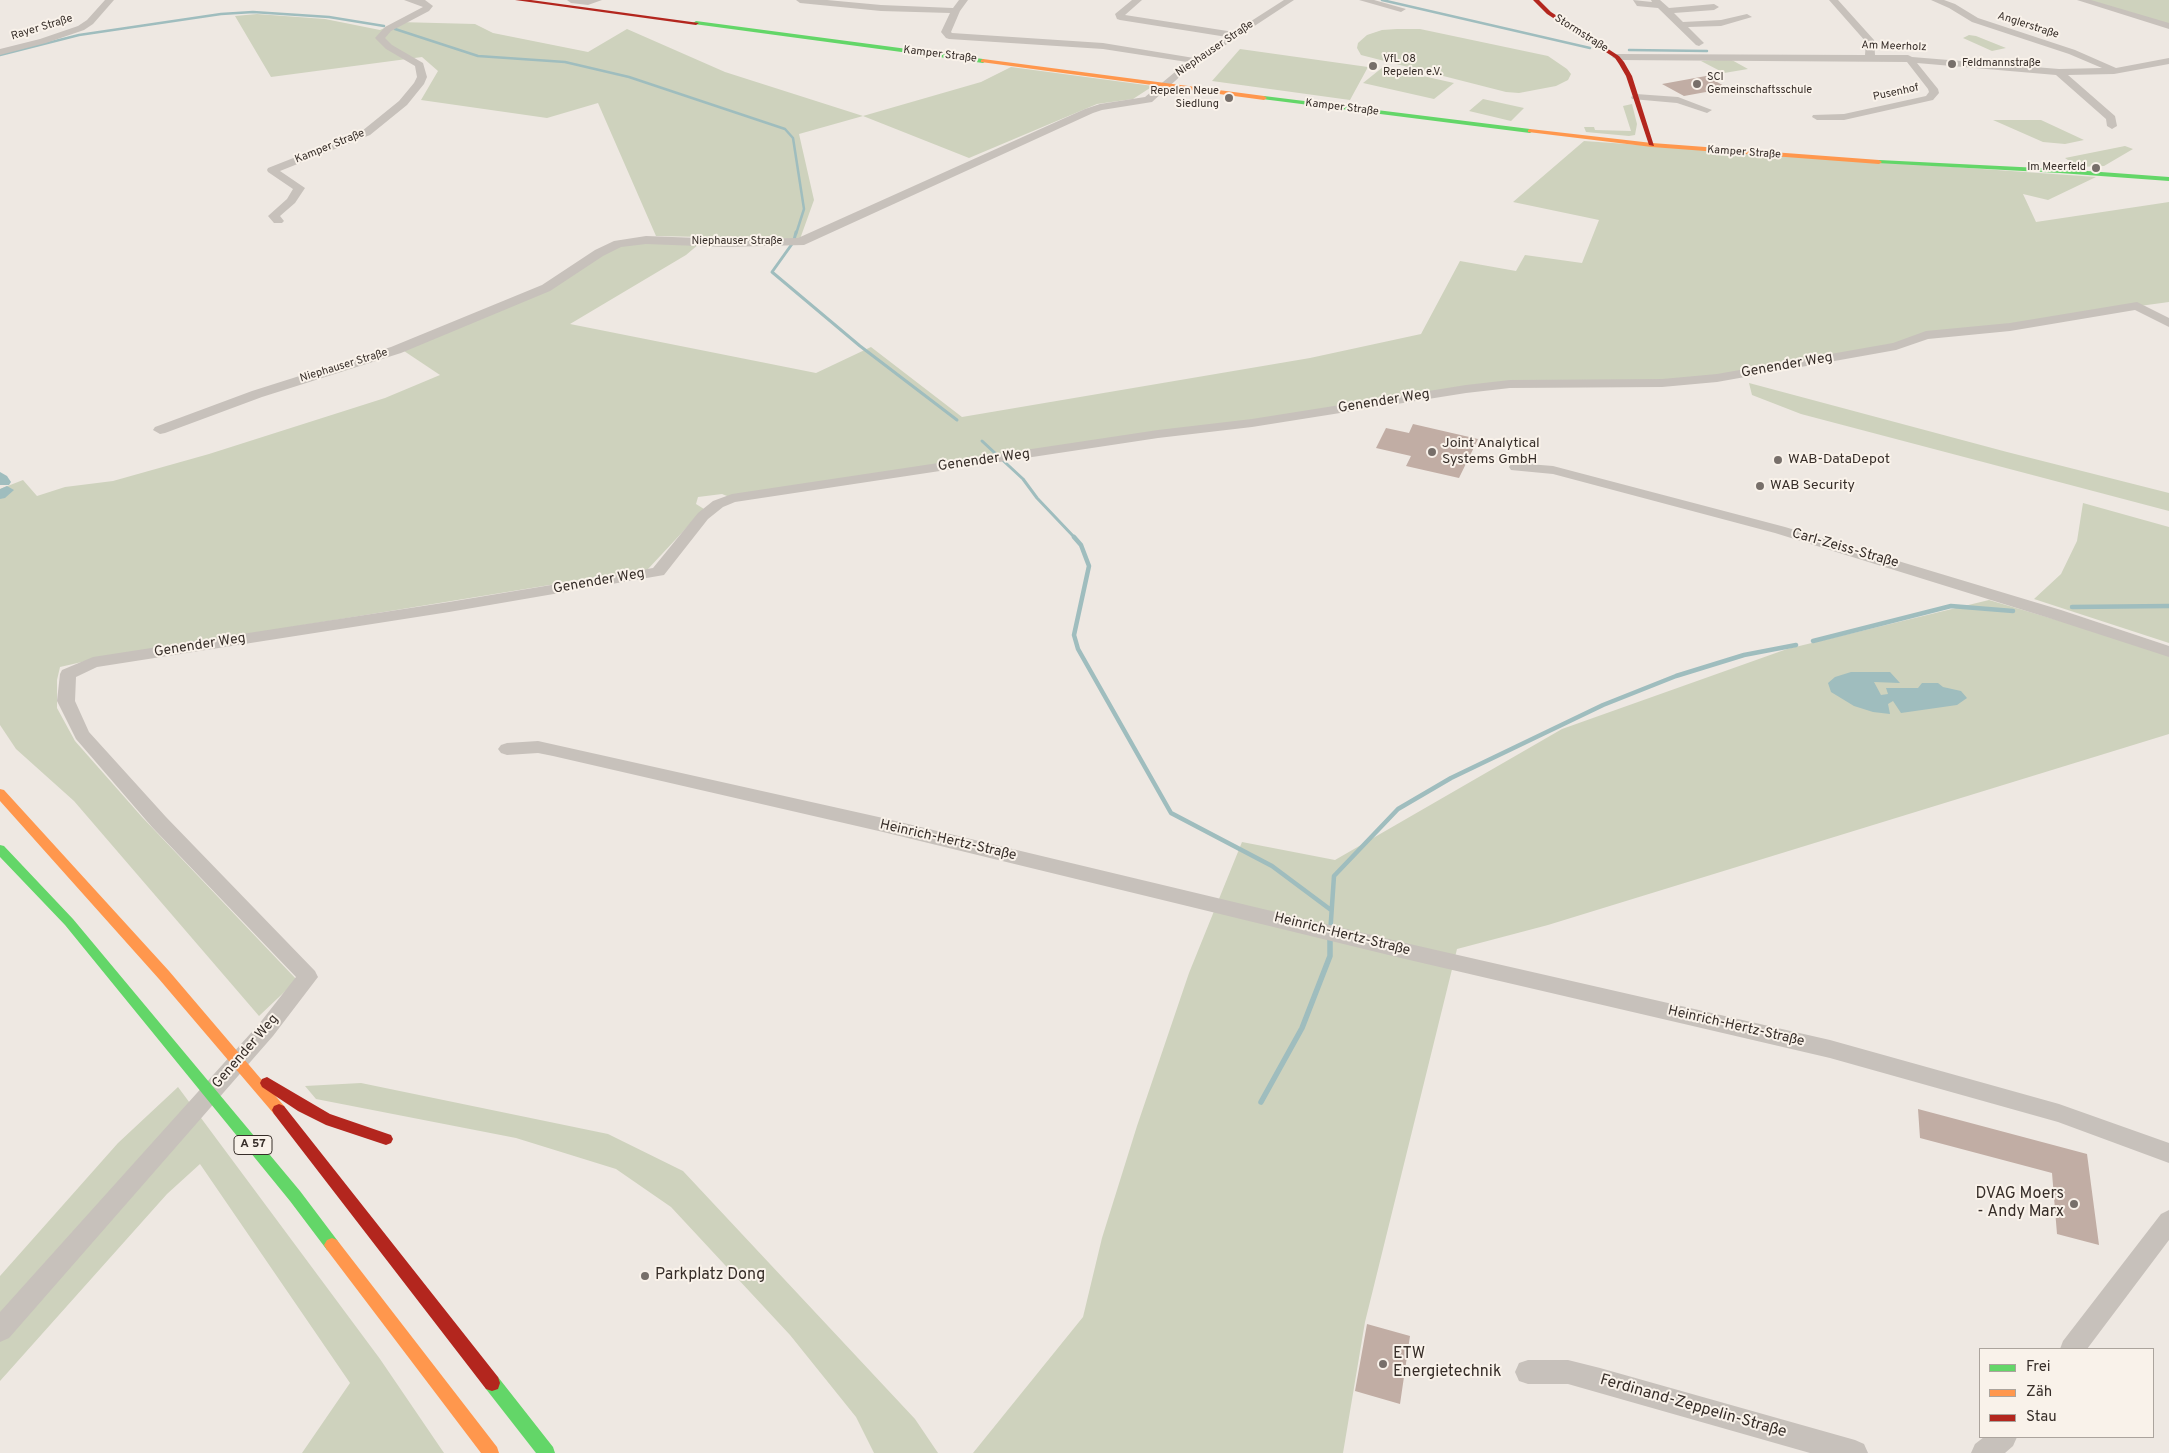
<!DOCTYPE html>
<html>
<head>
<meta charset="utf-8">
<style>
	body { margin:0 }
	#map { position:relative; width:2169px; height:1453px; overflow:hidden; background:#eee8e2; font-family:Overpass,sans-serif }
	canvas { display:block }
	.legend { position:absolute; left:1979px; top:1348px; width:175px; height:90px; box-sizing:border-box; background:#f9f2ea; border:1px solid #aba49d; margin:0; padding:6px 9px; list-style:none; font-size:15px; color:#372e29 }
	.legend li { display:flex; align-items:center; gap:10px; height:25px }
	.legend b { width:25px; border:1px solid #aba49d }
</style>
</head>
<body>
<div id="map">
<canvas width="2169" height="1453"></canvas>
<ul class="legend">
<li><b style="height:6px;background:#63d668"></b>Frei</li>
<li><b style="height:6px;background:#ff974d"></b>Zäh</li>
<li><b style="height:6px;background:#b3261e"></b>Stau</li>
</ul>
</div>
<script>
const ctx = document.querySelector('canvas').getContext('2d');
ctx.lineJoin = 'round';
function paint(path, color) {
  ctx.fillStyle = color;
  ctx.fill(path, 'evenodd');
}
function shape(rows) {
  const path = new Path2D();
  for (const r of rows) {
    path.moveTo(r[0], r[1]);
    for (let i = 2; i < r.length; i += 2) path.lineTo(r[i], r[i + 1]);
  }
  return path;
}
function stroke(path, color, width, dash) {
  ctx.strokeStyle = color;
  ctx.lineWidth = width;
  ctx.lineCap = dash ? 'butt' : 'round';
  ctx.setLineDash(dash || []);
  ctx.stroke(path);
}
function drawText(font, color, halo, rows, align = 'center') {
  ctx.font = font + ' Overpass,sans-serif';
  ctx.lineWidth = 4;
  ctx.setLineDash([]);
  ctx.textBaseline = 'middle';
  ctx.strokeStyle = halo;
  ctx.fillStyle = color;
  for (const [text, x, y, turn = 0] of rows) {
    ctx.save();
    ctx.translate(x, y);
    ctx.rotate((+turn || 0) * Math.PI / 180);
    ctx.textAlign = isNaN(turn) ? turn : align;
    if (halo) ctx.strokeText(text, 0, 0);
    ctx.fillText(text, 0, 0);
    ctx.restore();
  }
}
paint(shape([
	[2087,0,2169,0,2169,24],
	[257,14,325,19,380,30,398,22,475,24,493,33,588,52,627,29,725,72,863,116,981,82,1011,67,1153,86,1133,99,1097,104,969,158,863,116,799,134,814,200,800,239,656,236,598,103,547,118,421,100,438,71,422,57,271,77,235,16],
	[1397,29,1420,29,1548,56,1567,69,1571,74,1568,80,1556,86,1519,93,1506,92,1361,55,1357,48,1358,43,1367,35,1382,30],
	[1969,35,1976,36,2006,48,1992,51,1963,38],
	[1240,49,1368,67,1350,100,1212,81],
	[1730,59,1748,69,1724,73,1701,61],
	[1383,67,1454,83,1434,99,1363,83],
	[1483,99,1524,108,1511,121,1469,111],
	[1632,104,1637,124,1635,135,1629,136,1586,132,1584,127,1594,127,1595,130,1631,131,1623,106],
	[1993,120,2041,120,2084,140,2065,144,2043,142],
	[1584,141,2096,177,2048,200,2023,194,2036,222,2169,202,2169,302,1926,335,1896,346,1717,378,1510,384,732,498,722,494,698,497,696,504,704,509,648,569,95,659,60,667,57,680,57,708,75,741,142,817,297,980,259,1016,74,801,16,749,0,725,0,489,23,480,37,496,65,487,113,481,209,454,385,398,440,375,401,349,553,286,601,253,631,242,699,244,686,255,570,324,816,373,871,347,962,417,1310,358,1421,334,1460,261,1516,271,1525,255,1582,263,1599,220,1513,202],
	[2125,146,2133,149,2104,166,2078,167,2065,158],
	[1749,383,2007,452,2169,493,2169,511,1801,414,1752,395],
	[2083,503,2169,527,2169,643,2034,599,2061,574,2077,541],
	[1989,600,2169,653,2169,734,1548,925,1457,949,1365,1322,1343,1453,973,1453,1083,1317,1102,1238,1137,1126,1189,973,1242,842,1335,860,1562,729,1787,649],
	[361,1083,608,1134,683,1171,915,1419,938,1453,874,1453,856,1417,790,1335,671,1207,616,1169,516,1138,316,1099,305,1086],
	[178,1087,380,1359,444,1453,302,1453,350,1383,200,1164,167,1194,0,1381,0,1276,118,1143]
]), '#ced2bd');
paint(shape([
	[1851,672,1890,672,1900,683,1874,682,1881,695,1888,694,1886,688,1918,688,1922,683,1938,683,1943,687,1961,691,1967,698,1957,705,1901,713,1893,701,1888,704,1890,714,1873,712,1854,706,1831,692,1828,683,1835,677]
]), '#9fbdbe');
stroke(shape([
	[1382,0,1590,48],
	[395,29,478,56,565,62,629,77,785,129,793,138,804,209,796,234],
	[1629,50,1707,51],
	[0,55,79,35,221,14,253,12,329,17,384,26]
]), '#9fbdbe', 2.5);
stroke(shape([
	[794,240,796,232],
	[792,244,772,272,860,346,957,420],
	[982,441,1023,479,1037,498,1075,538]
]), '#9fbdbe', 3);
stroke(shape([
	[1074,537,1081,545,1089,566,1074,635,1078,649,1171,813,1272,866,1331,910],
	[2072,607,2169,606],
	[1813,641,1951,606,2013,611],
	[1330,935,1334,876,1398,809,1451,778,1603,705,1676,676,1744,655,1796,645]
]), '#9fbdbe', 4.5);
stroke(shape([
	[1261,1102,1302,1028,1330,956,1330,934]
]), '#9fbdbe', 5.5);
paint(shape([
	[0,472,7,476,11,482,9,485,0,485,0,472],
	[7,486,14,490,5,498,0,499,0,489,7,486]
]), '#9fbdbe');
paint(shape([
	[1706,76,1728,88,1684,96,1662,84],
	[1413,424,1478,439,1459,478,1406,466,1411,456,1376,448,1386,428,1409,433],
	[1918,1109,2087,1154,2099,1245,2057,1234,2052,1173,1920,1138],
	[1367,1324,1410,1336,1400,1404,1355,1391]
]), '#c1ada4');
paint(shape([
	[105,0,114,0,93,24,84,30,46,43,0,55,0,49,40,39,78,26,87,20,105,0],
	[404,0,425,0,433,6,429,11,391,31,385,38,392,45,423,63,427,77,424,84,407,105,370,135,280,171,305,188,295,203,280,216,284,221,282,223,274,223,268,216,287,199,293,189,268,172,267,170,268,168,362,131,399,101,414,83,417,77,415,66,386,49,375,38,385,27,423,7,404,0],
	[567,0,602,0,588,5,571,3,567,0],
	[796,0,827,0,881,5,953,8,959,0,968,0,960,11,951,32,952,33,1103,43,1194,58,1227,37,1120,20,1117,19,1115,14,1132,0,1142,0,1125,15,1234,32,1284,0,1294,0,1186,71,1152,102,1102,110,1093,113,804,245,725,247,646,244,621,247,603,256,550,291,401,353,262,397,165,433,160,434,153,430,155,427,252,391,391,347,542,285,595,250,614,241,646,236,725,239,798,238,1085,109,1100,104,1145,97,1187,62,1103,49,949,39,946,38,941,32,950,13,881,11,800,3,796,0],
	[1359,0,1374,0,1406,9,1401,12,1359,0],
	[1633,0,1652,2,1651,0,1660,0,1669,8,1714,4,1719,7,1714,10,1674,13,1683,22,1721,20,1747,14,1752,17,1721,26,1688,27,1704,43,1699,46,1696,45,1658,8,1637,6,1633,0],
	[1829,0,1838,0,1874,40,1875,55,1908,55,1912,57,2059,69,2102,68,2069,54,1972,22,1949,8,1931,0,1944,0,1955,4,1978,18,2075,50,2116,68,2169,58,2169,64,2114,74,2068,75,2115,116,2117,126,2112,129,2107,126,2106,119,2056,75,1917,63,1938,89,1939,93,1933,100,1844,120,1817,120,1812,117,1813,115,1844,114,1926,96,1929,92,1928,89,1907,62,1617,60,1612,57,1617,54,1865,55,1866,42,1829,0],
	[2077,0,2091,0,2169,23,2169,29,2077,0],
	[1636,94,1678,97,1712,110,1707,113,1677,103,1632,99,1631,97,1636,94],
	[2137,302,2169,318,2169,327,2135,310,2010,331,1928,339,1896,350,1717,382,1662,387,1510,388,1466,393,1252,427,1158,438,735,502,723,507,708,519,664,575,449,612,97,667,76,677,75,701,89,732,166,817,315,971,318,977,273,1036,9,1338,0,1342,0,1312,259,1024,296,977,152,827,76,739,57,701,60,674,62,670,93,657,449,602,653,568,698,513,713,501,732,494,1158,430,1252,419,1466,385,1510,380,1662,379,1717,374,1893,343,1926,331,2010,323,2137,302],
	[1516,463,1553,466,1785,527,2061,610,2169,646,2169,657,2049,618,1775,533,1553,474,1511,470,1509,467,1511,464,1516,463],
	[538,741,883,818,1401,942,1830,1040,2059,1104,2169,1143,2169,1163,2058,1122,1830,1058,1401,958,883,832,553,756,538,753,507,755,501,753,498,749,501,745,507,743,538,741],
	[2169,1210,2169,1240,2087,1349,2060,1349,2063,1341,2161,1214,2169,1210],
	[1528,1360,1568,1360,1600,1368,1855,1440,1864,1444,1868,1453,1810,1453,1568,1384,1528,1384,1519,1381,1515,1372,1519,1363,1528,1360],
	[1984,1437,2017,1437,2013,1446,2005,1453,1971,1453,1975,1444,1984,1437]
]), '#c7c1bb');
paint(shape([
	[696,21,983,59,986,61,983,63,694,24,693,23,696,21],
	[1264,96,1530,129,1533,131,1530,133,1262,99,1261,98,1264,96],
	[1879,160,2060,169,2169,177,2169,181,2060,173,1877,163,1877,161,1879,160],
	[0,845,4,846,73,919,300,1191,337,1240,340,1245,337,1250,332,1252,327,1250,290,1201,65,925,0,857,0,845],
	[492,1375,498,1377,553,1447,555,1453,536,1453,486,1389,484,1383,486,1377,492,1375]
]), '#63d668');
paint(shape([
	[983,59,1264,96,1267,98,1264,100,981,62,981,60,983,59],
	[1530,129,1652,143,1879,160,1882,162,1879,164,1652,147,1528,132,1528,130,1530,129],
	[0,789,4,790,169,971,284,1106,286,1110,284,1114,279,1116,274,1114,159,979,0,801,0,789],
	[332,1238,337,1240,497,1447,499,1453,481,1453,327,1250,324,1245,327,1240,332,1238]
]), '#ff974d');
paint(shape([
	[515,0,531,0,699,23,696,25,515,0],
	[1533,0,1539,0,1551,12,1619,56,1624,62,1632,76,1654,146,1649,145,1626,76,1619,64,1615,58,1547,14,1533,0],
	[267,1077,330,1114,391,1135,393,1139,391,1143,386,1145,326,1125,298,1111,262,1087,260,1083,262,1079,267,1077],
	[279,1104,284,1106,498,1377,500,1383,498,1389,492,1391,486,1389,274,1114,272,1110,274,1106,279,1104]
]), '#b3261e');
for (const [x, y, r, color] of [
	[1952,64,5,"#776f6a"],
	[1373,66,5,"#776f6a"],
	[1697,84,5,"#776f6a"],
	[1229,98,5,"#776f6a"],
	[2096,168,5,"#776f6a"],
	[1432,452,5,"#776f6a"],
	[1778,460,5,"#776f6a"],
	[1760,486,5,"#776f6a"],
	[2074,1204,5,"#776f6a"],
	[645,1276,5,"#776f6a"],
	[1383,1364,5,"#776f6a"]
]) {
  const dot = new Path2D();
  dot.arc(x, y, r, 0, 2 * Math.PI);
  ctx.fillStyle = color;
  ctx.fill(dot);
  stroke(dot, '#f9f2ea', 2);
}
drawText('11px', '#372e29', '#f9f2ea', [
	["Anglerstraße",2028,26,18],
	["Rayer Straße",42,28,-17],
	["Stormstraße",1581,34,32],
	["Am Meerholz",1894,47,2],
	["Niephauser Straße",1215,49,-34],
	["Kamper Straße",940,55,7],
	["Pusenhof",1896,93,-12],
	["Kamper Straße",1342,108,7],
	["Kamper Straße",330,147,-22],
	["Kamper Straße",1744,153,4],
	["Niephauser Straße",737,242],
	["Niephauser Straße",344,366,-17]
]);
drawText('11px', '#372e29', '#f9f2ea', [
	["VfL 08",1383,60],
	["Repelen e.V.",1383,73],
	["Feldmannstraße",1962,64],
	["SCI",1707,78],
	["Gemeinschaftsschule",1707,91],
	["Repelen Neue",1219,92,"right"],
	["Siedlung",1219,105,"right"],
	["Im Meerfeld",2086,168,"right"]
], 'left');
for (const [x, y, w] of [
	[253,1145,38]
]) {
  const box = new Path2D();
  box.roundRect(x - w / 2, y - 9.5, w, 19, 4);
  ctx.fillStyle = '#f9f2ea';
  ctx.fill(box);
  stroke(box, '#372e29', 1);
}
drawText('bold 12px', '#372e29', null, [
	["A 57",253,1145]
]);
drawText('14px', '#372e29', '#f9f2ea', [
	["Genender Weg",1787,366,-10],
	["Genender Weg",1384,402,-9],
	["Genender Weg",984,461,-8],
	["Carl-Zeiss-Straße",1845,549,16],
	["Genender Weg",599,582,-10],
	["Genender Weg",200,646,-9],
	["Heinrich-Hertz-Straße",948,841,13],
	["Heinrich-Hertz-Straße",1342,935,14],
	["Heinrich-Hertz-Straße",1736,1027,13],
	["Genender Weg",246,1052,-49]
]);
drawText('14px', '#372e29', '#f9f2ea', [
	["Joint Analytical",1442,444],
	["Systems GmbH",1442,460],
	["WAB-DataDepot",1788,460],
	["WAB Security",1770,486]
], 'left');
drawText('16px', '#372e29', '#f9f2ea', [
	["DVAG Moers",2064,1195,"right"],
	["- Andy Marx",2064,1213,"right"],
	["Parkplatz Dong",655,1276],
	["ETW",1393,1355],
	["Energietechnik",1393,1373]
], 'left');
drawText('16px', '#372e29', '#f9f2ea', [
	["Ferdinand-Zeppelin-Straße",1693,1407,16]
]);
</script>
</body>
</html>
